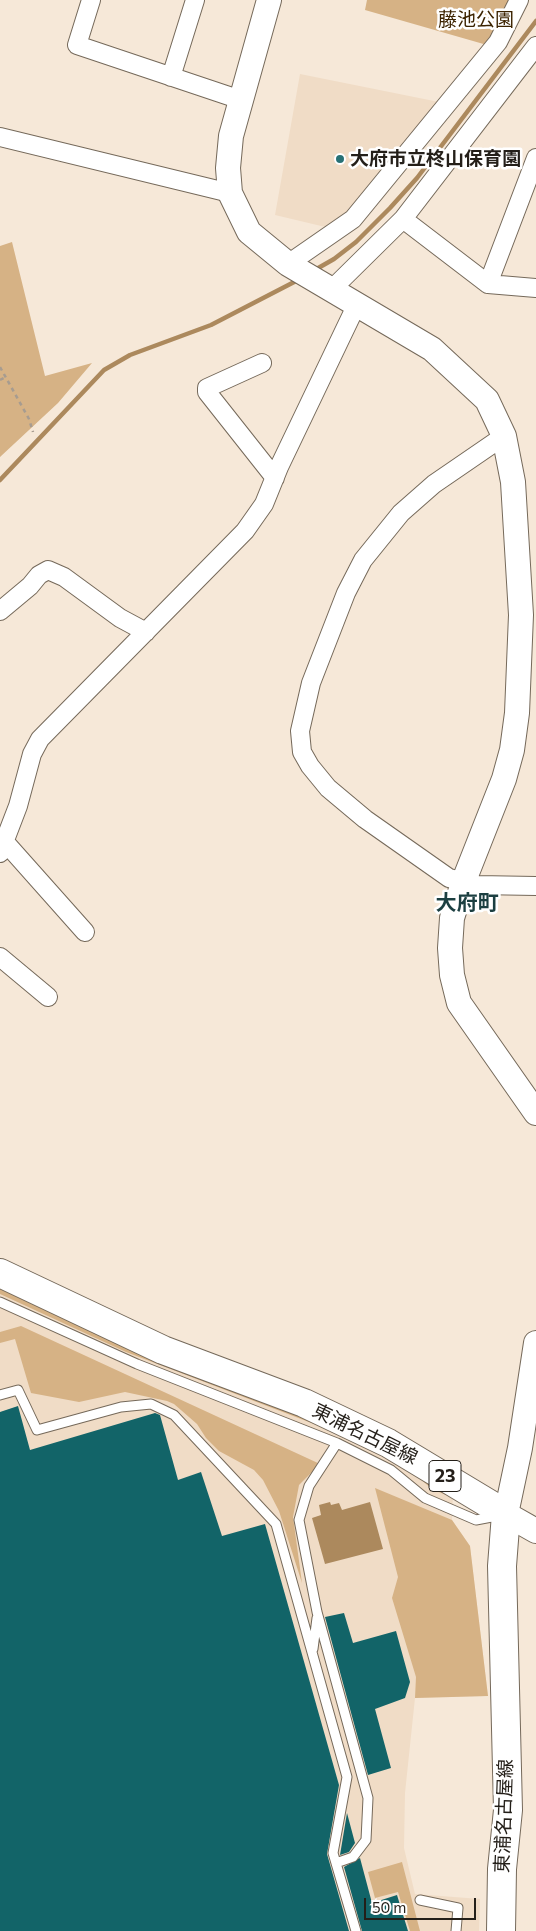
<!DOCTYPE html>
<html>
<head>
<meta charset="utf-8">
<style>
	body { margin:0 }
	#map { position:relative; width:536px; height:1931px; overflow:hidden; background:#f6e8d8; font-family:Commissioner,sans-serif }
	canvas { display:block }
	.scale { position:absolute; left:364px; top:1898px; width:112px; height:22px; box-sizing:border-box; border:2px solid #241f19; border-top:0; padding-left:6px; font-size:15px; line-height:18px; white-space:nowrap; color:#241f19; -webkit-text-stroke:4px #fff; paint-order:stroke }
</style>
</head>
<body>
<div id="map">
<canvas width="536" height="1931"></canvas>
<div class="scale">50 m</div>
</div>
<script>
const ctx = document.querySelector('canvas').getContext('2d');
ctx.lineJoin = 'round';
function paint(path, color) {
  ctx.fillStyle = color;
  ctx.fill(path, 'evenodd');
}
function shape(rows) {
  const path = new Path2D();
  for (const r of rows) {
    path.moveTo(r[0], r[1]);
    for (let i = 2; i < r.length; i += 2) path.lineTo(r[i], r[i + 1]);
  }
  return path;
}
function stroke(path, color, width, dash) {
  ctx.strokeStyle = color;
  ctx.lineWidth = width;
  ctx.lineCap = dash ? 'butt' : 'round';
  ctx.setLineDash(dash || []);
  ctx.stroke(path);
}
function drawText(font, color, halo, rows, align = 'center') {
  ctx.font = font + ' Commissioner,"Noto Sans JP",sans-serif';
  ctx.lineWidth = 5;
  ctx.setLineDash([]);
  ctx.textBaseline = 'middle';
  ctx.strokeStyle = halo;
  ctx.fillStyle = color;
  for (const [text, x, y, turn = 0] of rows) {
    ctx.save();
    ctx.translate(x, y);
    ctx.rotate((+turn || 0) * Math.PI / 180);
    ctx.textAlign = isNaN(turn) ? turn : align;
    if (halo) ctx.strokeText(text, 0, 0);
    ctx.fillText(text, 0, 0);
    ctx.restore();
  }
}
paint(shape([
	[300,74,439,102,338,230,275,215],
	[0,1285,384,1450,453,1492,452,1520,470,1546,488,1696,415,1698,405,1793,404,1848,415,1894,480,1899,479,1931,0,1931]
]), '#f0dcc6');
paint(shape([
	[367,0,510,0,487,45,365,10],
	[12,242,45,376,92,363,58,403,0,457,0,246],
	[0,1280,280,1401,444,1486,446,1495,432,1489,406,1467,335,1432,126,1352,0,1294],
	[21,1326,320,1464,299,1485,293,1517,302,1583,279,1511,263,1480,254,1470,219,1451,206,1438,197,1424,174,1404,167,1401,125,1392,79,1402,31,1393,15,1339,0,1343,0,1332],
	[375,1488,452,1520,470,1546,488,1696,415,1698,416,1677,392,1598,398,1577],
	[402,1862,420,1931,410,1931,398,1892,375,1898,368,1872]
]), '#d6b285');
paint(shape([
	[330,1502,331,1505,339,1503,342,1510,370,1502,383,1549,325,1564,312,1518,321,1515,319,1505]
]), '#ac895d');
stroke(shape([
	[313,271,334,259,356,242,390,208,417,178,536,21],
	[0,480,104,370,130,355,211,325,298,280]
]), '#ac895d', 4.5);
paint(shape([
	[18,1406,30,1450,155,1413,160,1415,178,1480,201,1472,222,1536,265,1524,339,1785,327,1854,349,1931,0,1931,0,1412],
	[344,1613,353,1643,396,1631,410,1682,405,1698,375,1709,391,1768,368,1775,325,1617],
	[347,1813,355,1843,349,1852,340,1855],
	[360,1858,372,1903,397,1895,408,1931,362,1931,344,1867]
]), '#126468');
const lane = shape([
	[0,1302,137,1364,337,1443,391,1470,425,1498,476,1520,497,1516],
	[0,1395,18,1390,37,1430,121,1407,151,1404,174,1415,276,1524,347,1777,333,1853,356,1931],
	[313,1649,317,1618],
	[336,1863,353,1857,366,1840,368,1798,317,1612,299,1520,309,1486,337,1443],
	[420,1900,458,1908,456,1931]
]);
const street = shape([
	[91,0,77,45,241,100],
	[171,77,195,0],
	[0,137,230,193],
	[403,219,488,284,536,288],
	[288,264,353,219,498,42,519,0],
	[488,284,536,158],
	[330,291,403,219,536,46],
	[262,363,207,388,207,392,275,478],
	[504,436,434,484,401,513,363,560,346,593,311,683,300,731,302,752,310,766,328,788,365,819,449,878,477,885,536,886],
	[0,611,30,586,39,575,48,570,64,577,120,618,146,632],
	[0,841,4,841,85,932],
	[0,853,18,806,32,754,40,739,245,531,264,504,279,467,357,304],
	[0,957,48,997]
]);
const secondary = shape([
	[269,0,231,136,228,168,230,193,249,232,288,264,432,349,487,400,504,436,513,482,521,615,517,713,512,750,504,779,463,883,452,918,450,948,452,975,459,1003,536,1113],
	[536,1343,520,1448,506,1514,536,1531]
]);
const primary = shape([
	[0,1273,163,1350,304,1403,388,1443,506,1514,502,1566,508,1810,502,1869,501,1931]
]);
stroke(lane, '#75695a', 11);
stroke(street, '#75695a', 20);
stroke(secondary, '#75695a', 26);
stroke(primary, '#75695a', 30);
stroke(shape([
	[0,367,29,419,33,432],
	[0,380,6,377]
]), '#a79c90', 2.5, [4, 4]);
stroke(lane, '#fff', 9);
stroke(street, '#fff', 18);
stroke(secondary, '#fff', 24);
stroke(primary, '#fff', 28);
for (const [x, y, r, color] of [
	[340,159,5,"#277175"]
]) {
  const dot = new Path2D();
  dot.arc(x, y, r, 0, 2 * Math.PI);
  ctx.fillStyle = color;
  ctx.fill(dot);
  stroke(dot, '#fff', 2);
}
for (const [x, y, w] of [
	[445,1476,32]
]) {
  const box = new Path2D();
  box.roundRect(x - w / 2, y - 15.5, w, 31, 4);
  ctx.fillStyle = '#fff';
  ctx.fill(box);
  stroke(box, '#241f19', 1);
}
drawText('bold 18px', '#241f19', null, [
	["23",445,1476]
]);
drawText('19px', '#3c2300', '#fff', [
	["藤池公園",476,20]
]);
drawText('bold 19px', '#241f19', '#fff', [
	["大府市立柊山保育園",350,159]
], 'left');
drawText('19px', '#241f19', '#fff', [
	["東浦名古屋線",365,1434,26],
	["東浦名古屋線",504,1816,-88]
]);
drawText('bold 21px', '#1c3f41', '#fff', [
	["大府町",467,903]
]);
</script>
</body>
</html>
